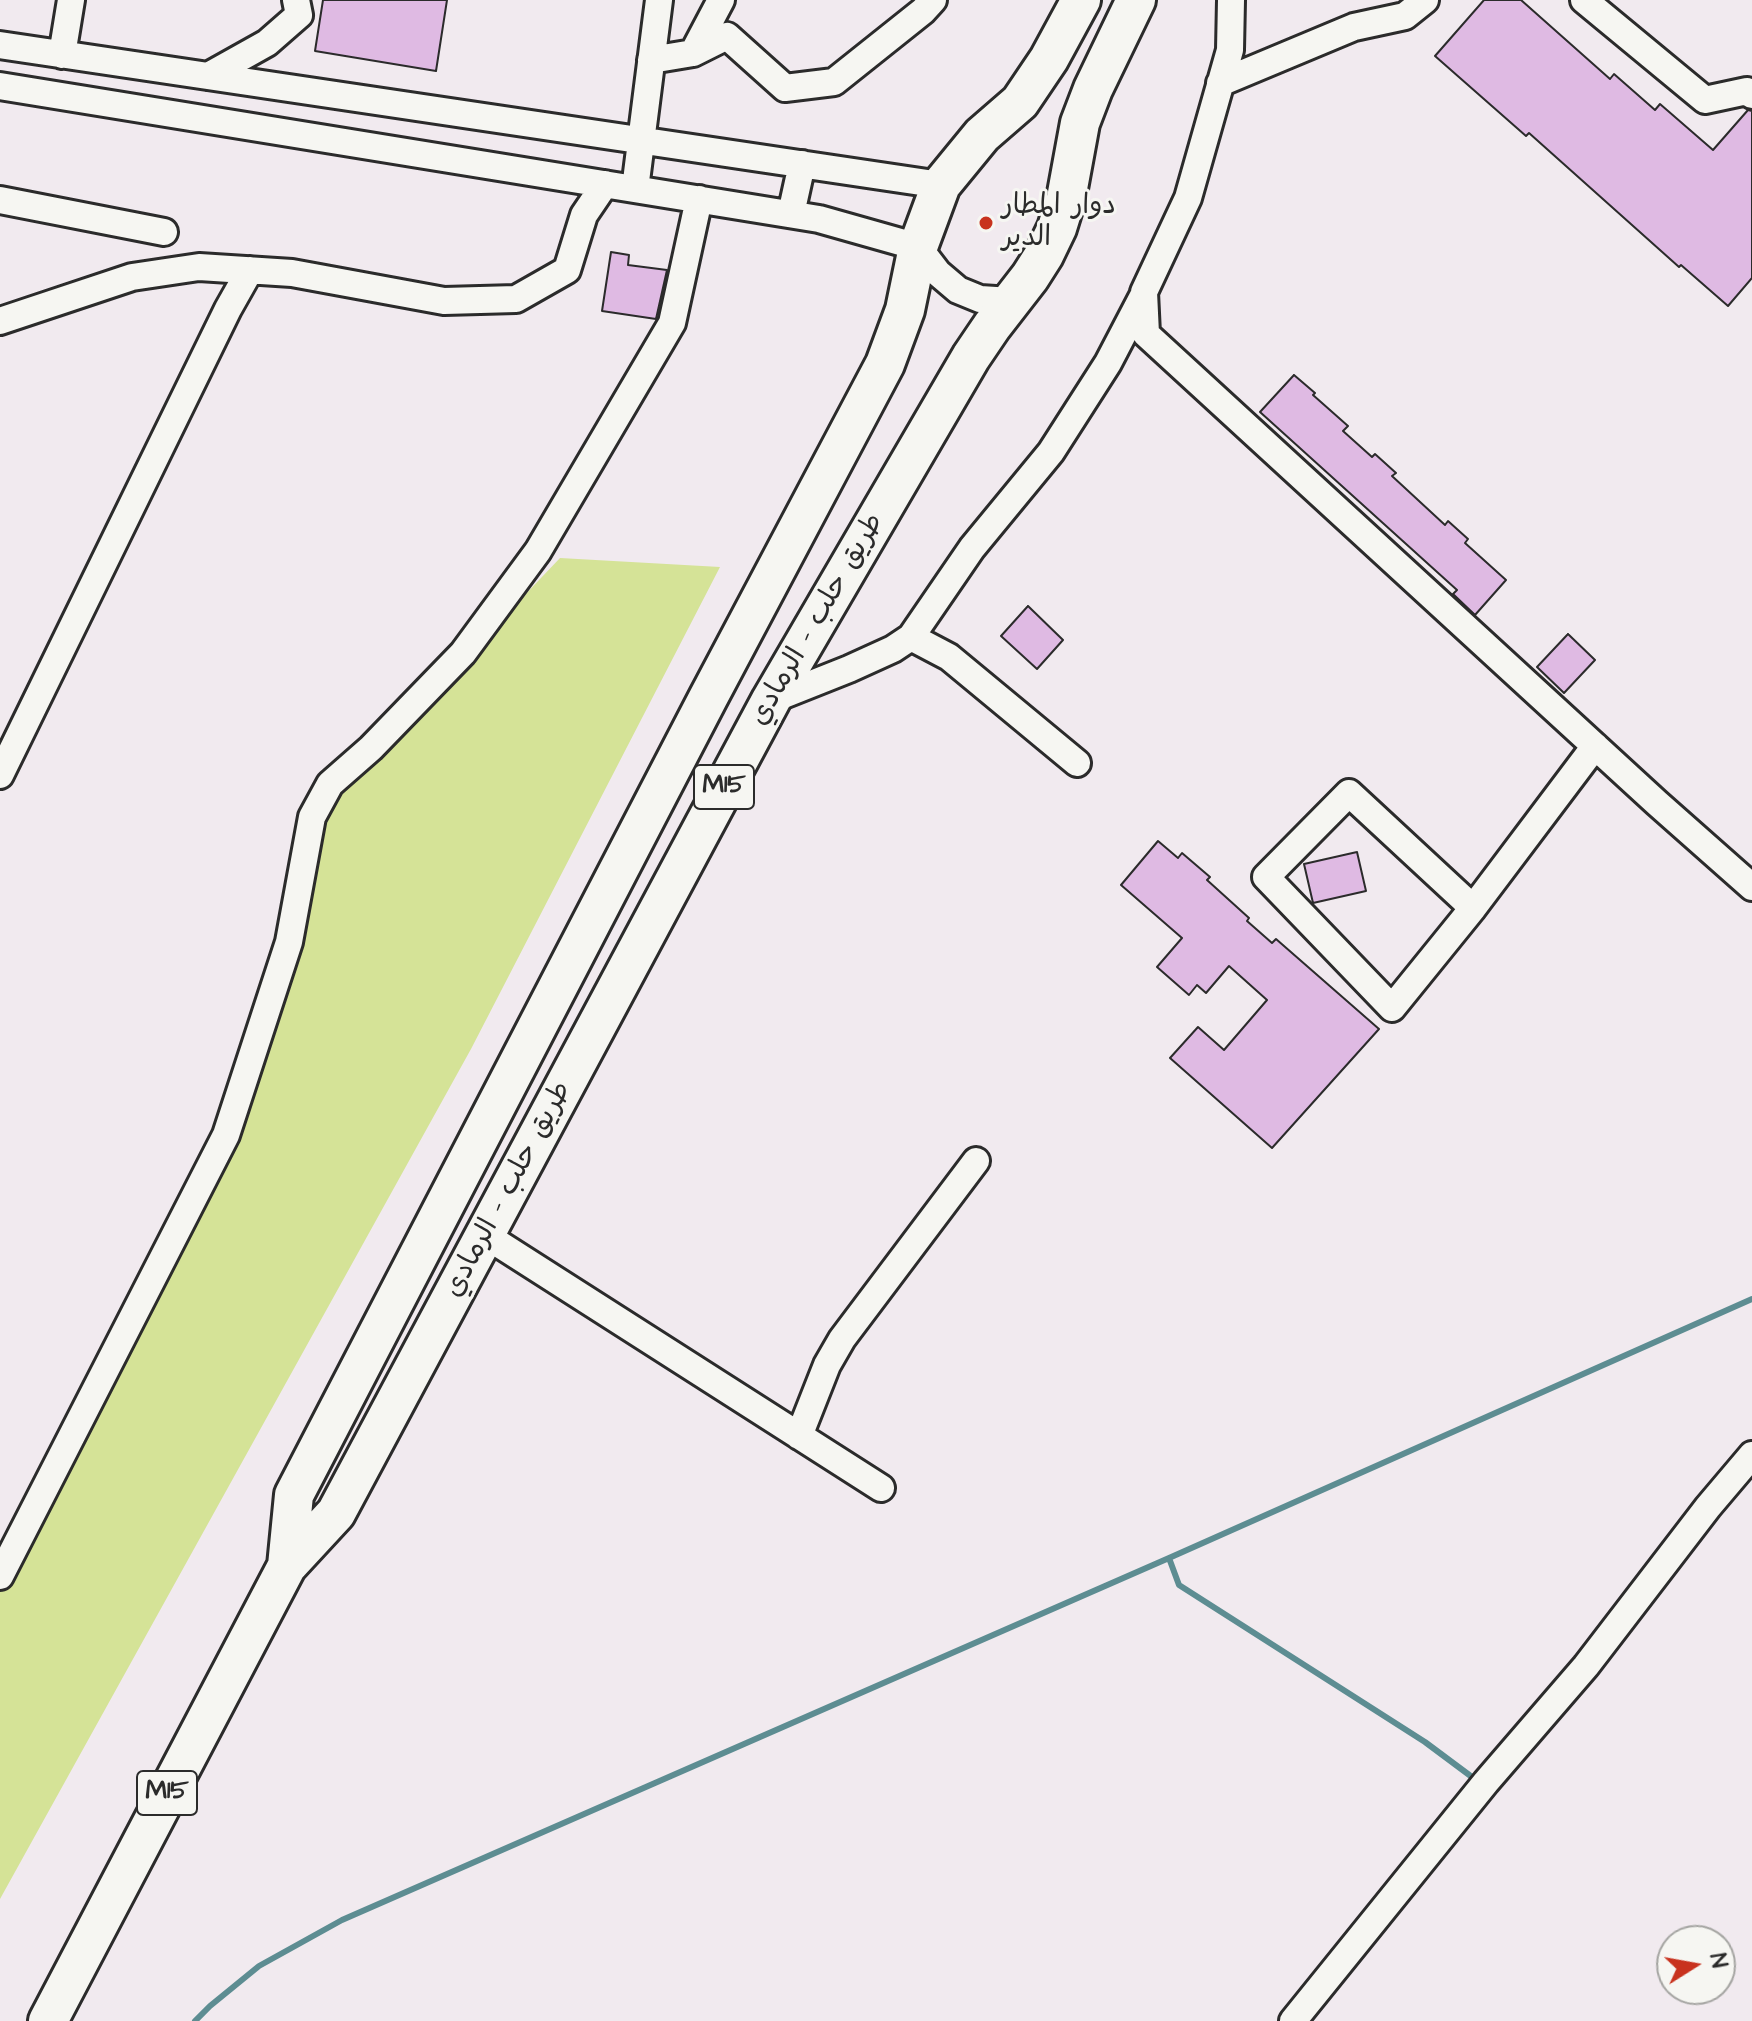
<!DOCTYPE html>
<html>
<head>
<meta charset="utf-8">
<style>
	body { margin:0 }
	#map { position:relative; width:1752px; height:2021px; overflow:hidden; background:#f1eaef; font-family:"Architects Daughter",sans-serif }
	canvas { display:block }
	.north { position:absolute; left:1656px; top:1925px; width:80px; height:80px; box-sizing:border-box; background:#f6f6f2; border:2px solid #a5a5a2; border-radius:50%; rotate:79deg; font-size:22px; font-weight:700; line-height:32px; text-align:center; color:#2b2b2b }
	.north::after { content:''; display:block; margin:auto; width:28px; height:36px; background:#c8321e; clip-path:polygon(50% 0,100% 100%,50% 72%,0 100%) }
</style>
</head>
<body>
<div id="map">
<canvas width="1752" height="2021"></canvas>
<div class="north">N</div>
</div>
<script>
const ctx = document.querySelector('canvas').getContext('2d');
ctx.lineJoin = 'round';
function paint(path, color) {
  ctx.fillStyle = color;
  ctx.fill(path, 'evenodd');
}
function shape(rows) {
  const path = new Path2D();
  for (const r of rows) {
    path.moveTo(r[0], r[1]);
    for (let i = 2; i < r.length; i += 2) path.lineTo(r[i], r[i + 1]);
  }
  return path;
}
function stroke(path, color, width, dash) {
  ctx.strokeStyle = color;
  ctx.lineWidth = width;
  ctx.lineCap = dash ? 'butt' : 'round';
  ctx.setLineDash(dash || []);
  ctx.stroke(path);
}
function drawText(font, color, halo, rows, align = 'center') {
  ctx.font = font + ' "Architects Daughter","Playpen Sans Arabic",sans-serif';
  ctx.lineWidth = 6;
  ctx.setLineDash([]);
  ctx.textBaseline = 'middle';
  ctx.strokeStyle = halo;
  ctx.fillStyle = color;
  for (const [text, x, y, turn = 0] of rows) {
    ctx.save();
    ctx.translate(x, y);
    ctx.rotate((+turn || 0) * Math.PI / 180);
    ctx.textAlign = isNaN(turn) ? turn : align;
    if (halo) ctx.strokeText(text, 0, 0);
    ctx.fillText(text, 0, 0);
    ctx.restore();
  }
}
paint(shape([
	[560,558,720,567,471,1049,0,1899,0,1590,233,1133,295,966,326,810,360,768]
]), '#d5e397');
stroke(shape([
	[1169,1558,1179,1585,1425,1742,1476,1780,1474,1783],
	[195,2021,210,2006,259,1966,342,1920,1169,1558,1752,1299]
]), '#5d8d92', 6);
const building = shape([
	[323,0,447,0,436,71,315,51,323,0],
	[1484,0,1521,0,1610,79,1614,74,1655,110,1660,104,1713,150,1748,110,1752,111,1752,278,1728,306,1681,265,1679,267,1529,133,1526,136,1435,56,1484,0],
	[611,252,629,255,628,265,667,270,656,319,602,311,611,252],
	[1294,375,1315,393,1313,395,1348,426,1343,431,1372,457,1375,454,1396,473,1392,476,1445,525,1448,521,1468,539,1465,543,1506,580,1475,615,1453,594,1457,590,1260,412,1294,375],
	[1028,606,1063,640,1037,669,1001,636,1028,606],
	[1568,634,1595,660,1564,693,1537,667,1568,634],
	[1158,841,1178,858,1182,853,1210,877,1207,880,1249,918,1247,921,1272,943,1276,939,1379,1029,1272,1148,1170,1058,1198,1027,1224,1050,1267,1000,1229,966,1206,993,1197,985,1189,995,1157,967,1182,938,1121,885,1158,841],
	[1357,852,1366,891,1313,903,1304,864,1357,852]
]);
paint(building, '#dfbae3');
stroke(building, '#2b2b2b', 2);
const minor = shape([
	[1231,0,1230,50,1188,198,1144,292,1146,334,1657,803,1752,887],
	[1584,0,1705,100,1747,91,1752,95],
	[0,45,941,185],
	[693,53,721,0],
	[62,55,71,0],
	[651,60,693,53,727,36,785,88,834,82,923,11,933,0],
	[208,76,267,43,299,15,296,0],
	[1220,83,1354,27,1405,16,1425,0],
	[0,86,819,219,918,247,938,273,958,290,980,299,1011,301],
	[635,189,659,0],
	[0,200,164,232],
	[791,214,802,164],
	[0,321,132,277,199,267,292,273,444,301,516,299,567,270,584,215,605,184],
	[911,637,949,657,1077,763],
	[771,700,849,669,893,649,911,637,972,548,1051,452,1108,363,1143,296],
	[0,775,228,309,250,270],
	[1473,908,1349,793,1266,877,1392,1008,1473,908,1479,900,1595,746],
	[485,1235,881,1488],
	[799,1436,827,1365,842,1339,976,1161],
	[0,1576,226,1135,289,942,312,817,330,784,371,748,463,653,538,551,672,323,699,199],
	[1293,2021,1486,1782,1586,1666,1708,1507,1752,1455]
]);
const highway = shape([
	[287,1566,294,1495,708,698,885,364,905,310,918,247,941,185,982,135,1020,102,1049,59,1081,0],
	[48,2021,287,1566,336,1513,771,700,971,357,992,326,1030,277,1044,255,1057,228,1066,199,1080,123,1093,89,1136,0]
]);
stroke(minor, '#2b2b2b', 32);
stroke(highway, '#2b2b2b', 44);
stroke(minor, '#f6f6f2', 26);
stroke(highway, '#f6f6f2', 38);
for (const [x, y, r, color] of [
	[986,223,8,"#c8321e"]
]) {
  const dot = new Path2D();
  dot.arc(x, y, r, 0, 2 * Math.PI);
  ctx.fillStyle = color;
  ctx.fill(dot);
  stroke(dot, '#f6f6f2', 3);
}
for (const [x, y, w] of [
	[724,787,60],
	[167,1793,60]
]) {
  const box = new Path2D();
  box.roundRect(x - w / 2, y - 22, w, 44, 6);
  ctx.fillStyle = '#f6f6f2';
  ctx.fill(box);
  stroke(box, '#2b2b2b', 2);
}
drawText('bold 26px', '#2b2b2b', null, [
	["M15",724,787],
	["M15",167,1793]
]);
drawText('28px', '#2b2b2b', '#f6f6f2', [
	["دوار المطار",1002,207],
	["الدير",1002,239]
], 'left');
drawText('28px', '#2b2b2b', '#f6f6f2', [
	["طريق حلب - الرمادي",818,620,-60],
	["طريق حلب - الرمادي",509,1190,-62]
]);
</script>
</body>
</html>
